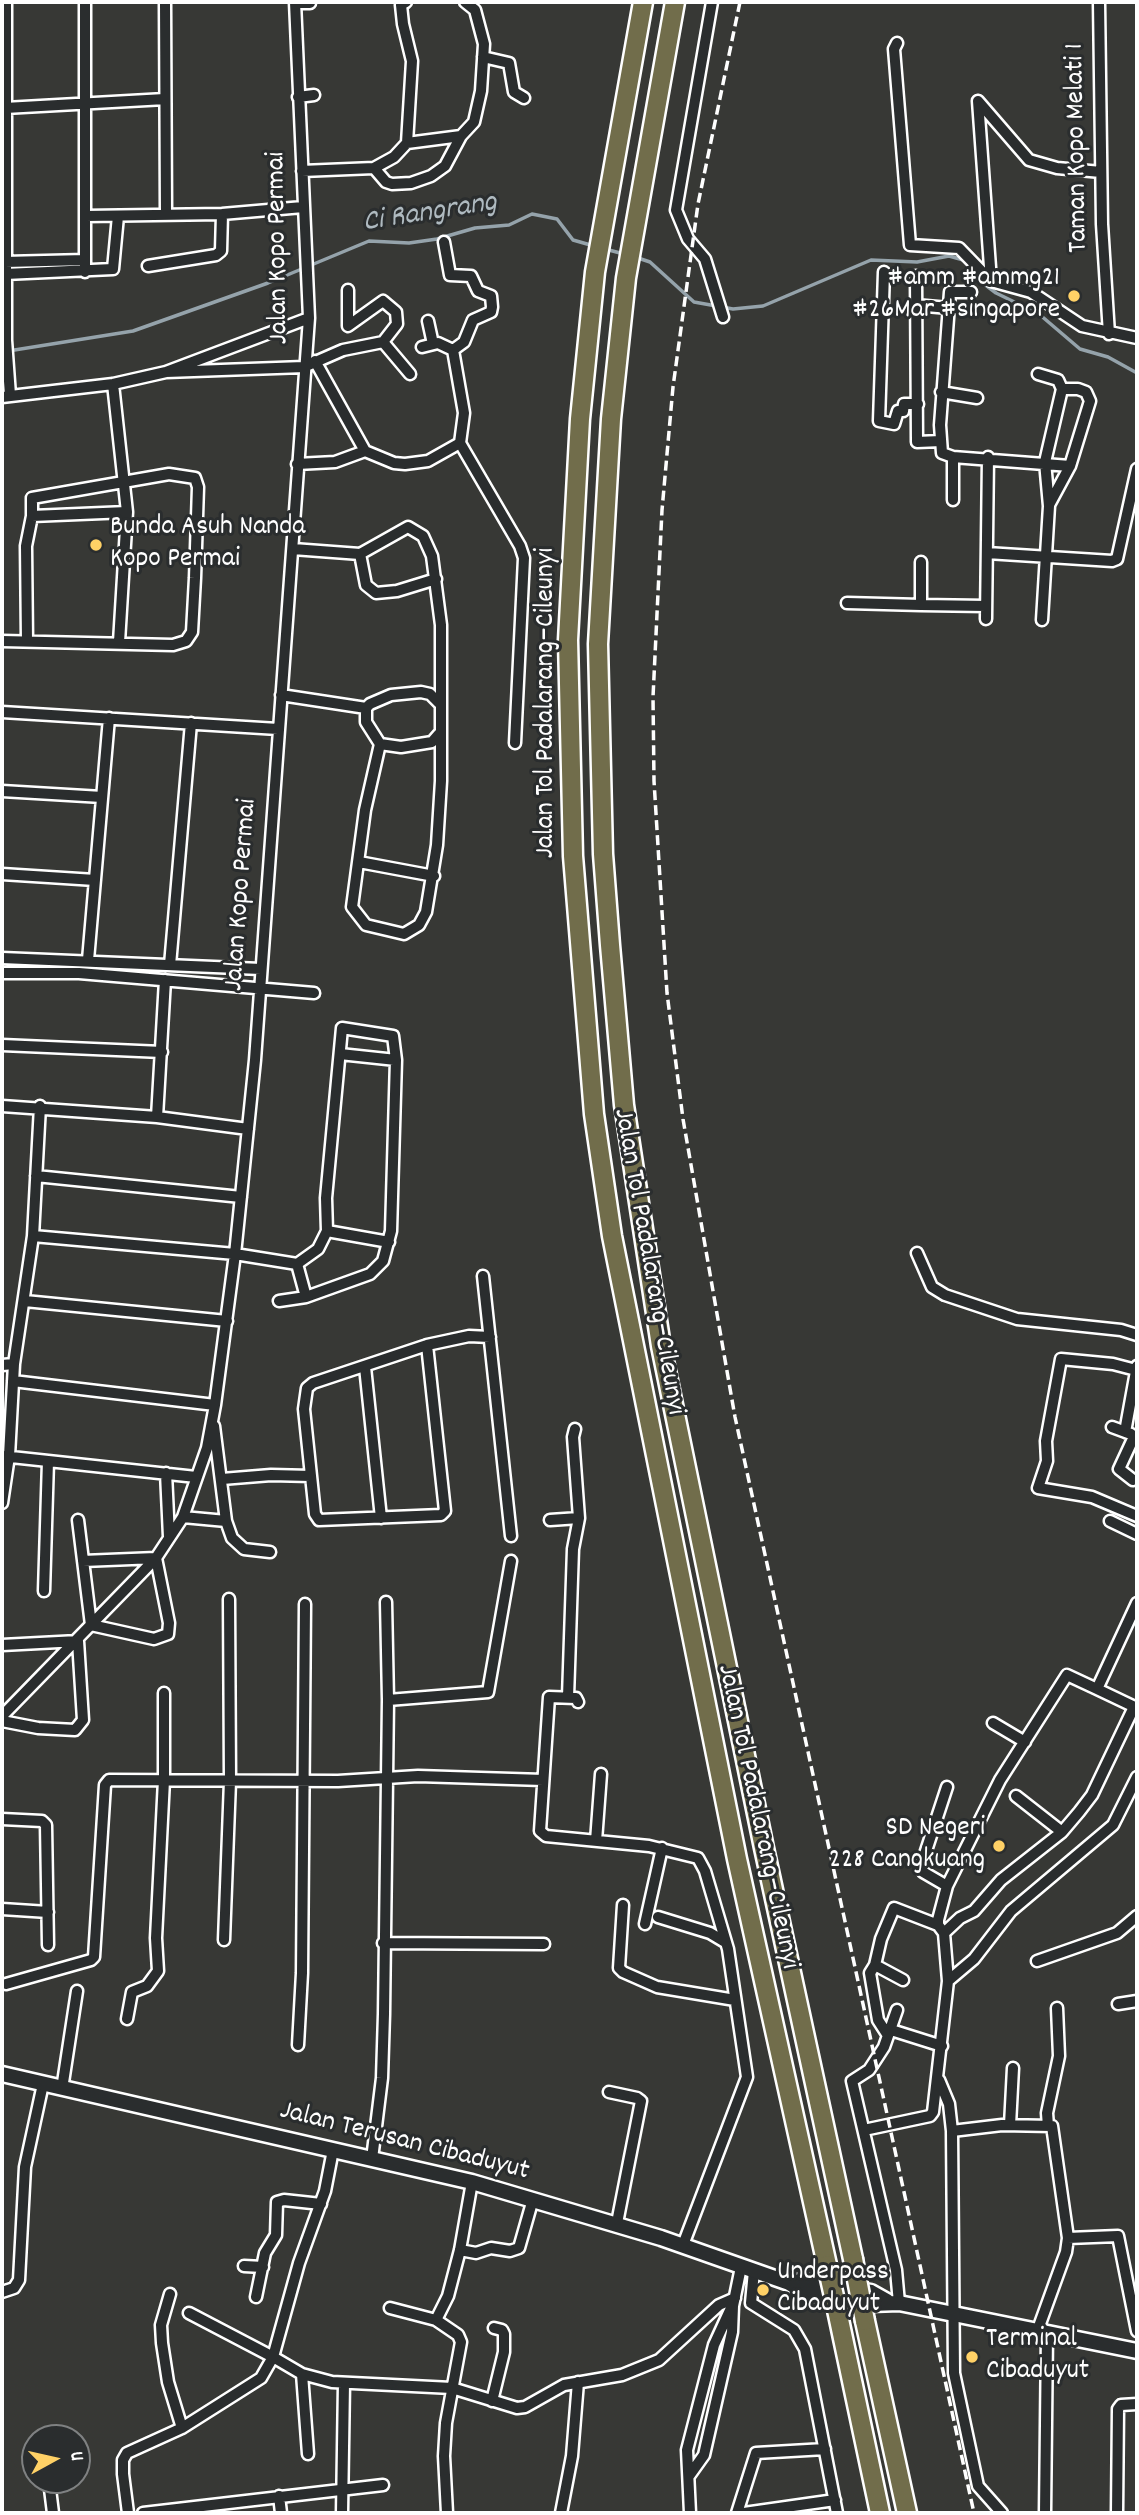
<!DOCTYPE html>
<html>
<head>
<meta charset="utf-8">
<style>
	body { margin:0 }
	#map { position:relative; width:1139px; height:2515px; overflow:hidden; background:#373835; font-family:Dekko,sans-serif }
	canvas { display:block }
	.frame { position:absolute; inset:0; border:4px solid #fff; pointer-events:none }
	.north { position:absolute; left:21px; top:2424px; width:70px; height:70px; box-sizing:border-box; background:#2a2d2e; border:2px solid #7f8182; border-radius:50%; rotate:82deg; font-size:19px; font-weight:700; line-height:28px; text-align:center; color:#fff }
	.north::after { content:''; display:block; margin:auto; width:24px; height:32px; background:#ffd166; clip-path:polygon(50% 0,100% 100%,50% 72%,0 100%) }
</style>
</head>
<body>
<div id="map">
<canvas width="1139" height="2515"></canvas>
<div class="frame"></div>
<div class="north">U</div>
</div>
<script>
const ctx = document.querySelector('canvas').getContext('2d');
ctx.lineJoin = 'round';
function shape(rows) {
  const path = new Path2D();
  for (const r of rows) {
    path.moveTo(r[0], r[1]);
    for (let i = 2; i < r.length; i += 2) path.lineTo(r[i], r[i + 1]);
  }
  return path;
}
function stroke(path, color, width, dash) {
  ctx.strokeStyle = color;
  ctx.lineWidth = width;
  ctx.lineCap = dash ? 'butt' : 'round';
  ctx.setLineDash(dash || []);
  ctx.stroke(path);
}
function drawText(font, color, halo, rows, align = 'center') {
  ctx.font = font + ' Dekko,sans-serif';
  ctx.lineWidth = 6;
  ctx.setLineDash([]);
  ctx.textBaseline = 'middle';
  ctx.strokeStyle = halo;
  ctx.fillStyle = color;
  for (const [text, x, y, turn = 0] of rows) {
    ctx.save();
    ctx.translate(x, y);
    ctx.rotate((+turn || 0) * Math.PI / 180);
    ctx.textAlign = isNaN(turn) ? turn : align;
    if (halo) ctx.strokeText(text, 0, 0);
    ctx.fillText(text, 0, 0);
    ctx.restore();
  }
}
stroke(shape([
	[605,249,624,254],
	[635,257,650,262,694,302,733,309,763,306,871,260,917,262,949,256,967,261,975,277,996,293,1039,314,1080,349,1108,357,1137,373],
	[2,352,133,331,268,283,369,241,409,243,437,239,475,228,509,225,532,214,557,219,573,240,594,246]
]), '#95a3ab', 3.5);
const street = shape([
	[6,2,6,340,10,395],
	[165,2,166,213],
	[406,2,401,5,403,24,412,61,407,143],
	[712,2,676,210,688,239,705,259,723,317],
	[1099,2,1102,224,1109,334],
	[295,3,310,3],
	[897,43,894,49,910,245,959,248,991,281,1031,292,1082,326,1137,338],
	[483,57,509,63,514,92,524,98],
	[298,97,314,95],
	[978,101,991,281],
	[978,101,1029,160,1057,168,1101,172],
	[5,108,165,99],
	[374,168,386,182,392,184,411,183,431,176,445,166,461,136,474,122,481,91,484,44,475,10,465,2],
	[302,171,374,168,394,157,407,143,461,136],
	[86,216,222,214,303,207],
	[444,242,450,275,471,276,478,291,491,296,492,307,491,312,473,320,464,342,453,350],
	[5,262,85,260],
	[148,266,216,255,221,251,222,214],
	[85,272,85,2],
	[884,272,879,421,894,424,898,411,903,411,904,404,918,404],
	[5,274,113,269,118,216],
	[916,276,917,442,941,441],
	[915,305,949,308],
	[428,321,433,344],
	[383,342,410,374],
	[422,347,438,343,453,350],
	[453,350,464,413,460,443],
	[166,372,304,367,343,350,383,342,397,324,396,312,383,301,348,326,348,290],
	[1038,374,1058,380,1062,389],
	[113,384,127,512,119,642],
	[941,392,977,398],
	[2,397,113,384,166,372,309,318],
	[365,451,394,463,405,464,428,461,460,443,520,546,524,558,515,743],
	[953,457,942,453,940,425,950,292,971,292],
	[297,464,335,462,365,451,315,361],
	[953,500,953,457,1070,466],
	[1049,505,1070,466,1090,401,1086,392,1078,389,1062,389],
	[32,516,127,512],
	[293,549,360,554,408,527,423,536,432,556,441,625,441,781,437,845,426,912,419,925,404,934,366,925,352,907,365,810,380,744],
	[987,553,1112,561,1117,559,1137,469],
	[360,554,366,585,376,593,397,591,436,579],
	[847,603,921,605,921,562],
	[921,605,986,606],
	[986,619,988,457],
	[1042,620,1049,506,1045,462,1062,389],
	[2,641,173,645,186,641,192,632,195,578,198,487,195,478,169,474,32,498,32,516,26,546,27,641],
	[281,695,366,708],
	[2,712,278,729],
	[439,734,432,742,401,747,380,744,366,722,366,708,370,704,391,695,421,692,430,694,439,703],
	[2,791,102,797],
	[359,862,434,876],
	[2,874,95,880],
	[2,958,261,969],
	[88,960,109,718],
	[170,965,191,723],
	[2,973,79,973,314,993],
	[2,1045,162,1052],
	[340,1054,396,1060],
	[2,1106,157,1117,248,1129],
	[157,1117,165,980],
	[36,1176,241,1197],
	[327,1231,389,1242],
	[33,1236,235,1254,297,1264,318,1249,327,1231,326,1198,342,1028,393,1036,396,1060,391,1231,383,1261,370,1274,306,1297,297,1264],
	[917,1253,932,1287,945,1295,1017,1319,1121,1330,1137,1335],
	[483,1276,511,1536],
	[25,1301,227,1321],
	[279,1301,306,1297],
	[427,1345,445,1511,441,1515,319,1520,315,1514,304,1409,307,1388,313,1383,427,1345,469,1336,490,1337],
	[2,1365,14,1364],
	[365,1367,381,1518],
	[1136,1370,1113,1364,1061,1359,1046,1441,1047,1461,1038,1488,1092,1497,1137,1516],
	[13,1381,215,1405],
	[214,1426,226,1521,232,1538,244,1549,270,1552],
	[1112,1427,1131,1434],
	[1125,1432,1137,1366],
	[1132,1441,1119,1469,1133,1480],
	[2,1456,196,1477],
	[166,1473,169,1537],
	[222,1479,271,1475,311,1476],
	[2,1503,9,1456,14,1364,33,1236,40,1106],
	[183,1517,226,1521],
	[78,1520,91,1625,154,1639,168,1634,169,1623,156,1558,83,1561],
	[550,1520,579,1518],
	[1110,1521,1137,1534],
	[44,1591,48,1461],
	[1137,1603,1097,1689,1137,1708],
	[2,1645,78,1641,83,1720,75,1730,38,1728,2,1721],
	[568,1697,573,1549,579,1518,573,1437,575,1429],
	[388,1700,488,1692,511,1561],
	[578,1702,576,1698,549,1697,540,1831,546,1836,649,1846,698,1858,705,1871,728,1949,747,2077,683,2245],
	[2,1716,156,1558,183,1517,207,1448,215,1405,235,1254,255,1060,309,318,295,2],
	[993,1723,1025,1742],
	[1016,1796,1062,1832],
	[2,1819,42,1821,46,1825,48,1945],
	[596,1841,601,1774],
	[947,1886,923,1872,921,1866,947,1787],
	[623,1905,619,1968,623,1972,657,1987,735,2000],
	[2,1909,48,1912],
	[658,1917,710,1933,725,1942],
	[645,1924,662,1848],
	[944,1933,960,1918,974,1911,1001,1880,1062,1832,1079,1812,1092,1795,1134,1707],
	[224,1940,230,1781,229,1599],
	[383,1943,544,1944],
	[1037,1961,1117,1933,1137,1916],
	[875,1965,881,1939,894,1908,938,1925],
	[948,1981,974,1959,1011,1911,1113,1825,1137,1777],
	[6,1984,91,1960,94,1957,105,1785,109,1780,338,1781,418,1776,543,1780],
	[1118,2004,1137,2001],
	[897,2010,884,2047,869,2070,852,2081,896,2270,899,2303],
	[127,2019,132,1992,147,1986,158,1971,156,1938,164,1780,164,1693],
	[888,2029,942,2046],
	[887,2034,878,2020,870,1973,875,1965,903,1980],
	[298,2045,302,1973,305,1604],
	[939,2080,949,2104,952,2131,954,2373,978,2486,1002,2513],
	[62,2089,77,1991],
	[609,2092,637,2098,641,2101,617,2223],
	[1010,2125,1013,2068],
	[1048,2126,1047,2113,1059,2056,1057,2008],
	[864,2130,930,2116,933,2112,948,1981,944,1933,938,1925,938,1920,947,1886,1000,1780,1067,1675,1097,1689],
	[952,2131,1002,2125,1052,2126,1068,2238,1066,2252,1037,2332],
	[372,2159,382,2078,384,2014,388,1700,386,1602],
	[1068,2238,1118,2236,1137,2331],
	[460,2250,476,2253,491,2248,510,2251,519,2248,533,2199],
	[244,2266,263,2267],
	[754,2271,751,2303,794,2330,805,2349,837,2513],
	[2,2292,14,2288,19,2280,25,2167,43,2084],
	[170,2294,161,2325,162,2343,168,2382,182,2428],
	[256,2297,265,2253,276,2235,277,2202,284,2200,321,2204],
	[390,2308,436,2320,458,2335,461,2342,446,2423,444,2456,447,2513],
	[189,2313,273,2357,299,2263,325,2191,333,2150],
	[436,2320,448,2296,460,2250,472,2182],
	[302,2374,308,2454],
	[492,2401,504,2352,504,2334,502,2330,494,2328],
	[689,2476,704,2455,732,2332,733,2306,741,2267],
	[49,2481,53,2513],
	[279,2496,281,2513],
	[128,2513,123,2474,123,2460,127,2453,182,2428,261,2378,273,2357,302,2374,332,2382,452,2388,517,2408,525,2407,564,2385,622,2375,659,2360,719,2305,735,2298],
	[143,2513,383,2485],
	[342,2513,344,2383],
	[561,2513,572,2456,578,2382],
	[690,2513,687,2450,714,2345,731,2308],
	[737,2513,756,2453,825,2449],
	[744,2513,835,2500],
	[1045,2513,1047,2334],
	[1117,2513,1118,2409,1121,2405,1137,2404]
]);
const secondary = shape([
	[2,2074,472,2182,661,2238,789,2283,804,2292,871,2304,899,2303,1137,2351],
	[789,2283,804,2281,871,2292,887,2301]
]);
const highway = shape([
	[643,2,595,272,580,419,568,640,573,856,594,1114,612,1236,737,1859,827,2265],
	[675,2,626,278,611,419,598,644,603,854,610,945,624,1105,661,1346,764,1848,853,2259],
	[837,2310,880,2513],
	[865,2321,907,2513]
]);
stroke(street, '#fff', 15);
stroke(secondary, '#fff', 19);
stroke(highway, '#fff', 23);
stroke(street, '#2a2d2e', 10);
stroke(secondary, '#2a2d2e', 14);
stroke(highway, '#716d4b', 18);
stroke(shape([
	[740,2,698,204,673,387,662,510,653,697,654,781,667,993,683,1119,735,1417,974,2513]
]), '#fff', 3.5, [10, 5]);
const highwayBridge = shape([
	[853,2259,865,2321],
	[827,2265,837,2310]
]);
stroke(highwayBridge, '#fff', 23, []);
stroke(highwayBridge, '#716d4b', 18);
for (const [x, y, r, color] of [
	[1074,296,7,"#ffd166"],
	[96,545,7,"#ffd166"],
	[999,1846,7,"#ffd166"],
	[763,2290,7,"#ffd166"],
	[972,2357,7,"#ffd166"]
]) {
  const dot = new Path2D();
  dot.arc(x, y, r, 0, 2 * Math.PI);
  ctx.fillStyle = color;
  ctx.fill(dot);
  stroke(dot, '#2a2d2e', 2.5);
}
drawText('28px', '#fff', '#2a2d2e', [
	["Taman Kopo Melati 1",1079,148,-91],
	["Jalan Kopo Permai",280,248,-91],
	["Jalan Tol Padalarang–Cileunyi",548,703,-90],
	["Jalan Kopo Permai",243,895,-86],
	["Jalan Tol Padalarang–Cileunyi",647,1262,80],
	["Jalan Tol Padalarang–Cileunyi",756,1817,78],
	["Jalan Terusan Cibaduyut",404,2143,14]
]);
drawText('28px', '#fff', '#2a2d2e', [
	["#amm #ammg21",1060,280,"right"],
	["#26Mar #singapore",1060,312,"right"],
	["Bunda Asuh Nanda",110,529],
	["Kopo Permai",110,561],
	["SD Negeri",985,1830,"right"],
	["228 Cangkuang",985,1862,"right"],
	["Underpass",777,2274],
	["Cibaduyut",777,2306],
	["Terminal",986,2341],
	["Cibaduyut",986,2373]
], 'left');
drawText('italic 30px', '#afbac0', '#2a2d2e', [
	["Ci Rangrang",430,215,-9]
]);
</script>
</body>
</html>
